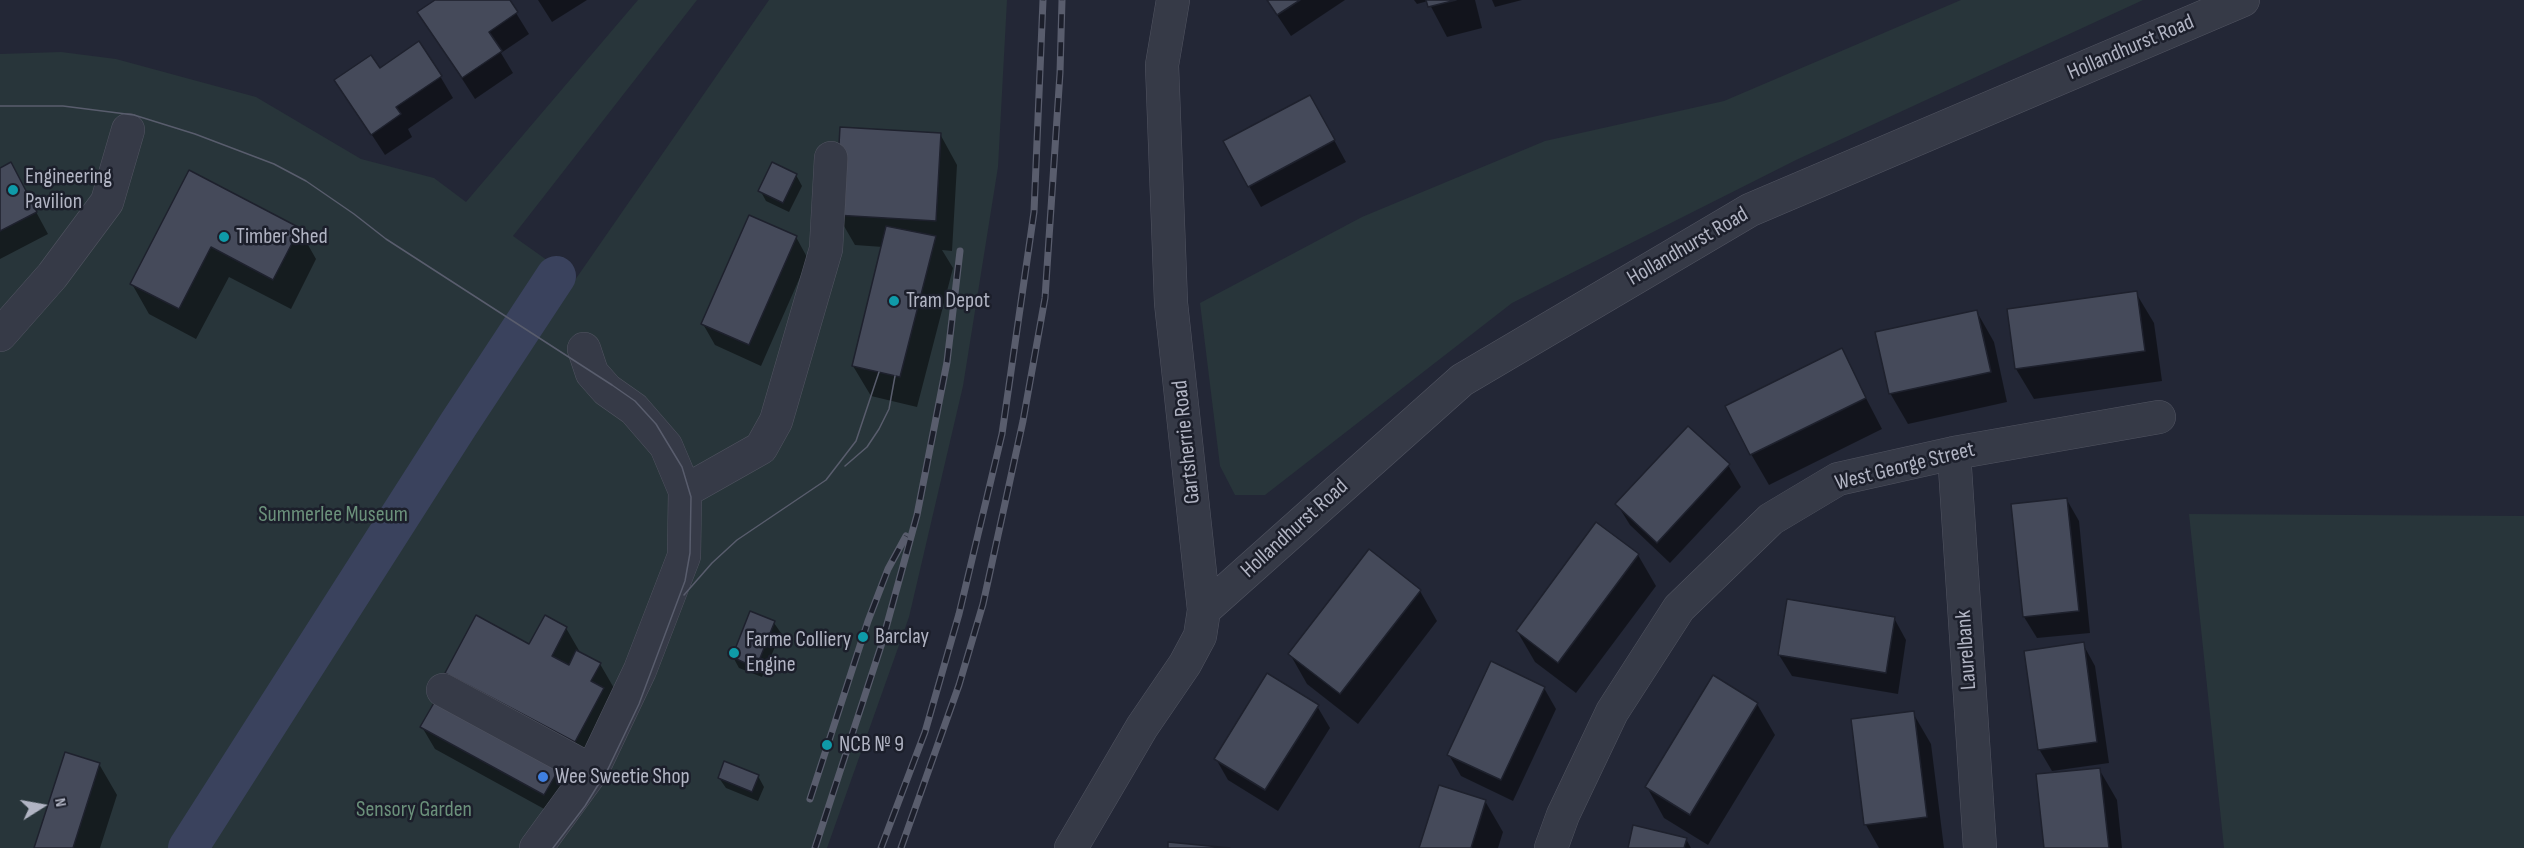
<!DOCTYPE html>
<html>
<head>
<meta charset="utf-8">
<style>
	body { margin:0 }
	#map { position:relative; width:2524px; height:848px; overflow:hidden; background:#232736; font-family:"Sofia Sans Condensed",sans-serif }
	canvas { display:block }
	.north { position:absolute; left:12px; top:776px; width:60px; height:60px; -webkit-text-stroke:4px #1c1f2b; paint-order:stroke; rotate:79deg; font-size:16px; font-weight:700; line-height:24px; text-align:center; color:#b1b4c3 }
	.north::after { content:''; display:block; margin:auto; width:21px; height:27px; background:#b1b4c3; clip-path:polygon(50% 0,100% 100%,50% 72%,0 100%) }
</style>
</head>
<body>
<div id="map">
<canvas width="2524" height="848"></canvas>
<div class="north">N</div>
</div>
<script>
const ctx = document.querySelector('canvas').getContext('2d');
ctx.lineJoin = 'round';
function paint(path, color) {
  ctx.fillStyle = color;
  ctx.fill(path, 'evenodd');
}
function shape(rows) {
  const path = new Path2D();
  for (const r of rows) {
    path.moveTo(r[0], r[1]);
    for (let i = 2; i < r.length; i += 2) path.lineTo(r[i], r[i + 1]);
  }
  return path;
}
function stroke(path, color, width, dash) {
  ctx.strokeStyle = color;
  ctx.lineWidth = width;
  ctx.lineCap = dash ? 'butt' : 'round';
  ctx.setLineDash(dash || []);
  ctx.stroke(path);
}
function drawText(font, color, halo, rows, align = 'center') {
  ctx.font = font + ' "Sofia Sans Condensed",sans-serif';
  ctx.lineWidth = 5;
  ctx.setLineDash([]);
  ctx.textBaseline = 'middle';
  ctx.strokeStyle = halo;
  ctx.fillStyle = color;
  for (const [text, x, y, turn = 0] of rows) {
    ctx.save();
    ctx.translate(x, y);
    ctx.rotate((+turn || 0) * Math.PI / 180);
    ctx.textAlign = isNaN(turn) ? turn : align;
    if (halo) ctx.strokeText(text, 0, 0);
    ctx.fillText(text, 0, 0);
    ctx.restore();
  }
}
paint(shape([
	[638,0,697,0,513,236,575,280,769,0,1007,0,998,167,963,386,909,617,827,848,0,848,0,54,61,52,116,59,256,97,361,159,434,178,466,202],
	[1961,0,2143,0,1796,160,1512,303,1265,495,1235,495,1220,466,1200,303,1362,217,1545,141,1724,101],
	[2189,514,2524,516,2524,848,2224,848]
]), '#28353a');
paint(shape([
	[437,0,508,0,529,34,501,53,513,73,475,99,419,12],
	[538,0,587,0,552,22],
	[1267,0,1345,0,1291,36],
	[1414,0,1475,0,1482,28,1447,37,1428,1,1417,4],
	[1492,0,1522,0,1495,7],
	[379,70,440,76,453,98,408,129,412,137,385,155,336,80],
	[1322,118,1346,162,1261,207,1249,186],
	[940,134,957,165,952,251,942,250,953,268,917,407,871,396,853,366,883,247,855,245,837,214],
	[0,170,22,186,48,234,0,259],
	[189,172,299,229,316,259,291,309,229,277,196,339,149,314,132,284],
	[796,175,802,186,789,212,766,201,760,190],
	[796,237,808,259,761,366,715,345,703,324],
	[2136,293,2154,323,2162,381,2034,399,2016,369,2008,311],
	[1977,312,1994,342,2007,402,1908,424,1890,393],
	[1841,350,1882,429,1769,485,1751,454],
	[1728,465,1741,487,1670,563,1630,525,1617,504],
	[2067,500,2079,521,2090,633,2037,638,2024,617],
	[1596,524,1638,555,1656,586,1576,693,1535,662,1517,631],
	[1420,591,1437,621,1358,724,1307,684,1290,654],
	[751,613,774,623,781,633,762,677,739,668,733,657],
	[1894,618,1906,640,1898,694,1792,676,1779,655],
	[566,628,581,654,600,664,618,695,592,772,464,703,447,673,530,646],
	[2083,644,2095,666,2109,763,2052,771,2039,749],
	[1544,688,1556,709,1513,801,1461,776,1449,755],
	[1757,704,1775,735,1708,845,1664,818,1647,787],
	[1317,706,1330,728,1278,811,1228,780,1216,759],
	[1913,713,1931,744,1944,848,1879,848,1866,825],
	[422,727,558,770,570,791,557,816,435,749],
	[99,764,117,795,100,848,36,848],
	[2099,769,2117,800,2122,848,2045,848],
	[758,776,764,787,758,801,726,788,719,778],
	[1485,801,1503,832,1498,848,1420,848],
	[1686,839,1691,848,1629,848]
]), '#0007');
stroke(shape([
	[188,848,458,425,556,276]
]), '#3a425d', 40);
const building = shape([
	[435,0,510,0,518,12,489,32,502,51,462,78,417,12,435,0],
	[1267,0,1300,0,1277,15,1267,0],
	[1426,0,1456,0,1428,7,1426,0],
	[419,41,442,76,396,107,401,114,371,135,334,80,371,55,380,68,419,41],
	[1310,95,1335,140,1248,187,1223,141,1310,95],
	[840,127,941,133,936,221,835,215,840,127],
	[11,162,37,212,0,231,0,168,11,162],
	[772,162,797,174,783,203,758,191,772,162],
	[189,170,300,228,273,280,211,247,179,309,130,284,189,170],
	[749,215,797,236,749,345,701,324,749,215],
	[886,226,936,236,900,377,852,366,886,226],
	[2137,291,2145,351,2015,369,2007,309,2137,291],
	[1977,310,1991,372,1889,394,1875,332,1977,310],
	[1842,348,1866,398,1750,455,1725,406,1842,348],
	[1688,426,1730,464,1657,543,1615,504,1688,426],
	[2067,498,2079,611,2023,617,2011,504,2067,498],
	[1596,522,1639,554,1558,663,1516,631,1596,522],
	[1369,549,1421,590,1340,694,1288,654,1369,549],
	[1787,599,1895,617,1886,673,1778,655,1787,599],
	[750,611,775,621,756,668,732,657,750,611],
	[476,615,529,644,545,615,567,627,552,656,569,665,576,650,601,663,591,681,604,688,575,742,445,673,476,615],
	[2084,642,2097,742,2038,750,2024,651,2084,642],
	[1491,661,1545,687,1501,780,1447,755,1491,661],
	[1267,673,1319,705,1265,790,1214,759,1267,673],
	[1713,675,1758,703,1690,815,1645,787,1713,675],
	[435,701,559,769,544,795,420,727,435,701],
	[1914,711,1927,817,1864,825,1851,719,1914,711],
	[65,752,100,763,73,848,34,848,65,752],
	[724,761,759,775,752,792,718,778,724,761],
	[2100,768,2109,848,2044,848,2036,774,2100,768],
	[1439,785,1486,800,1471,848,1419,848,1439,785],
	[1633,825,1687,838,1684,848,1628,848,1633,825],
	[1168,842,1230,848,1168,848,1168,842]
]);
paint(building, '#454a5a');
stroke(building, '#1e212d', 1.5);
const minor = shape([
	[0,335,52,276,107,202,128,130],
	[1954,453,1980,848],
	[685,491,761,448,776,421,826,249,831,158],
	[1204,610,1462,380,1750,210,2243,0],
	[443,690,592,771],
	[536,848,592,771,640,670,684,556,685,491,666,446,634,409,607,390,592,373,584,349],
	[1071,848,1142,727,1185,664,1200,636,1204,610,1171,303,1162,65,1173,0],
	[1551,848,1563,815,1612,712,1679,608,1771,519,1838,479,1954,453,2159,417]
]);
stroke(minor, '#515461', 34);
stroke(minor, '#363a47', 33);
stroke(shape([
	[0,106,63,106,134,115,195,134,274,164,306,181,354,214,386,239,612,385,635,401,656,424,682,467,691,497,690,553,685,581,639,704,608,769,585,806,553,848],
	[845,466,867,447,879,429,889,409,895,376],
	[684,595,712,563,737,540,826,480,856,441,879,372]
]), '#595d6d', 1.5);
const rail = shape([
	[810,799,868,621,888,569,906,536],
	[815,848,881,646,917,515,947,362,960,251],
	[881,848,925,732,959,614,1002,434,1034,212,1043,0],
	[901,848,959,685,983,604,1023,421,1045,298,1060,73,1062,0]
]);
stroke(rail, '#595d6d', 7);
stroke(rail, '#1c1f2b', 4.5, [14]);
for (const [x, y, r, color] of [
	[13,190,6,"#0f9aa8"],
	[224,237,6,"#0f9aa8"],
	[894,301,6,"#0f9aa8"],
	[863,637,6,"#0f9aa8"],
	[734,653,6,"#0f9aa8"],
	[827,745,6,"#0f9aa8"],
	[543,777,6,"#3f7fe0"]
]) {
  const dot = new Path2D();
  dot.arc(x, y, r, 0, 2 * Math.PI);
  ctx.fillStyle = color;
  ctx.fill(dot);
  stroke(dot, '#1c1f2b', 2);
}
drawText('22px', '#b1b4c3', '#1c1f2b', [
	["Hollandhurst Road",2131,48,-23],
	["Hollandhurst Road",1688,247,-30],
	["Gartsherrie Road",1187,442,-96],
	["West George Street",1905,467,-14],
	["Hollandhurst Road",1295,529,-42],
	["Laurelbank",1967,650,-94]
]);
drawText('22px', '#b1b4c3', '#1c1f2b', [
	["Engineering",25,177],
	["Pavilion",25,202],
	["Timber Shed",236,237],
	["Tram Depot",906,301],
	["Barclay",875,637],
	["Farme Colliery",746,640],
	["Engine",746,665],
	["NCB № 9",839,745],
	["Wee Sweetie Shop",555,777]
], 'left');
drawText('22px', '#6b917b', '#1c1f2b', [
	["Summerlee Museum",333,515],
	["Sensory Garden",414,810]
]);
</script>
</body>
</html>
